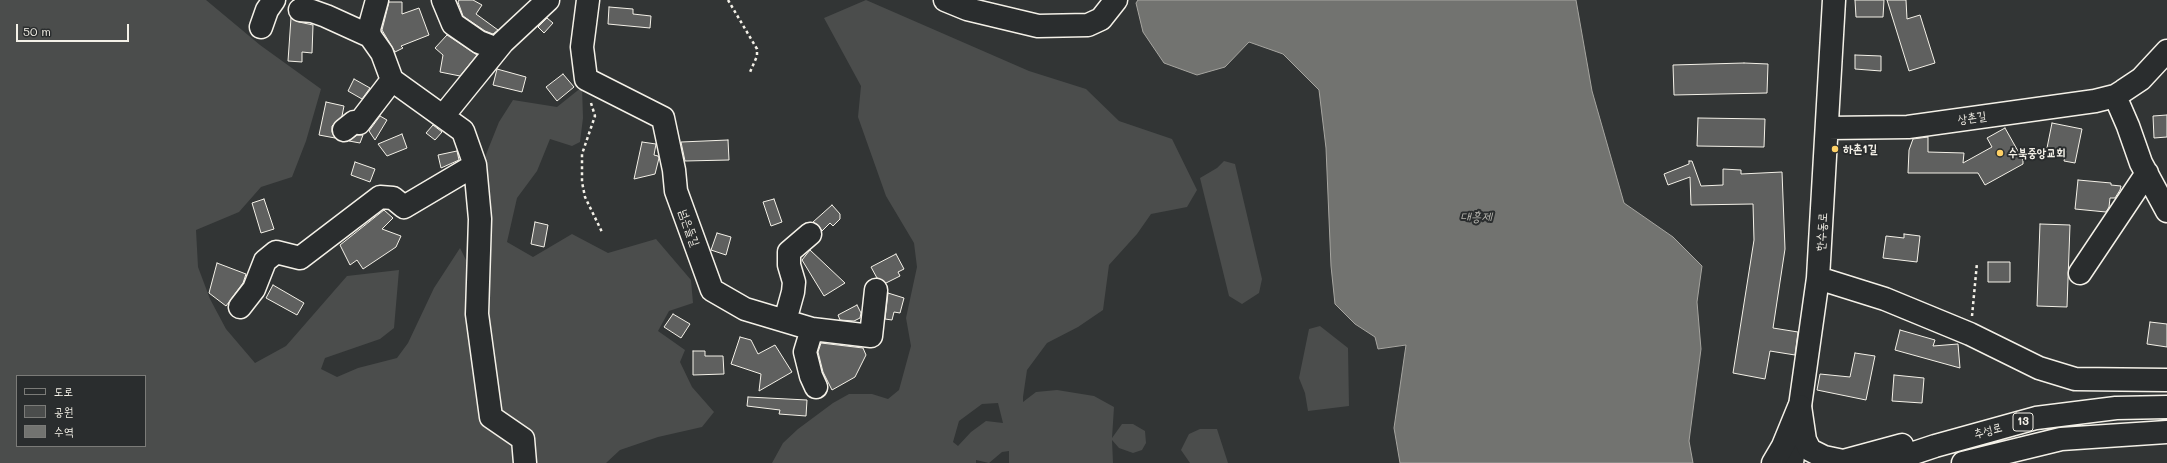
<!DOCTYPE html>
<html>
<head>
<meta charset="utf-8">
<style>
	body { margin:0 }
	#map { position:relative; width:2167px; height:463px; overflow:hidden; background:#323535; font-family:Mali,"Poor Story",sans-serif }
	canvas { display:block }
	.legend { position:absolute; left:16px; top:375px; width:130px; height:72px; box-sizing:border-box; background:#2a2d2e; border:1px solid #7b7b78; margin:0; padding:5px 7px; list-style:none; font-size:12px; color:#f4f1e8 }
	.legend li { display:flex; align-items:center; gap:8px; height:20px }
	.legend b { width:20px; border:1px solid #7b7b78 }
	.scale { position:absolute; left:16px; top:24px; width:113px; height:18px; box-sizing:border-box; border:2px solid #f4f1e8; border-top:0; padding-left:5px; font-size:12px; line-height:14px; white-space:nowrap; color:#f4f1e8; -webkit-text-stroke:3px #2a2d2e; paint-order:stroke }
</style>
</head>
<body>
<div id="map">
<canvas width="2167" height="463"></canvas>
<ul class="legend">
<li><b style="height:5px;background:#2a2d2e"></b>도로</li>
<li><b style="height:11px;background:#4b4d4c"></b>공원</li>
<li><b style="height:11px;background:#727370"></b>수역</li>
</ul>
<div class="scale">50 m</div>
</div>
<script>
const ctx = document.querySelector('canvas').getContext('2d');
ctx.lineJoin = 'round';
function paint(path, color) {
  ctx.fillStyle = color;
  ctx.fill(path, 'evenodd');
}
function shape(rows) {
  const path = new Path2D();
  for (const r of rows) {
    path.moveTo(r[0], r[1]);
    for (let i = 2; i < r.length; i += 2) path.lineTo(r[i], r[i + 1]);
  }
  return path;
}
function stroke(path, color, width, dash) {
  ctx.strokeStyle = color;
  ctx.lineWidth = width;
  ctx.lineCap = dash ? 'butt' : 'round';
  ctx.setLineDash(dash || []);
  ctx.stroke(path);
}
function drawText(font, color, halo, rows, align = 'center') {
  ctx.font = font + ' Mali,"Poor Story",sans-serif';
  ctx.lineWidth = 4;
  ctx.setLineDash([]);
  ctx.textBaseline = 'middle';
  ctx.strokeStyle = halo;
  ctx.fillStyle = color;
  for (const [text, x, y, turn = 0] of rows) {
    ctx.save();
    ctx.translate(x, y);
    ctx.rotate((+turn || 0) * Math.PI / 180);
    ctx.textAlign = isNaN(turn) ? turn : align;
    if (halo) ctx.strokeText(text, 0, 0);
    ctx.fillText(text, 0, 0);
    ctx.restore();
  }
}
paint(shape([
	[0,0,206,0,260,45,321,89,306,141,292,177,261,187,239,212,196,230,198,267,210,299,226,329,255,363,286,346,347,276,399,270,394,328,380,339,325,358,321,369,337,377,358,368,397,358,408,343,434,288,460,248,472,272,486,240,491,198,481,194,479,172,499,122,513,100,557,107,582,87,583,118,580,142,572,146,550,139,537,171,517,198,507,242,533,257,572,234,608,253,656,239,691,280,693,303,669,311,658,331,685,350,680,362,692,387,714,412,702,427,658,437,620,450,606,463,0,463],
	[17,376,145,376,145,446,17,446],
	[866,0,1029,71,1086,89,1119,121,1172,139,1197,190,1187,207,1151,214,1137,234,1109,265,1103,310,1078,327,1047,343,1027,370,1023,397,1023,402,1036,392,1057,390,1094,396,1114,407,1112,438,1122,424,1133,424,1145,431,1146,443,1142,450,1133,453,1119,448,1112,440,1113,463,1009,463,1009,451,1002,452,989,463,976,460,976,463,772,463,783,443,798,429,833,403,849,394,872,394,888,399,899,390,911,346,906,318,917,267,914,243,886,196,858,117,861,86,824,18],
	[998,403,1003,423,986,421,971,432,958,446,953,442,959,421,982,404],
	[1224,161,1235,164,1262,279,1259,293,1242,304,1229,296,1200,178,1217,168],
	[1320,326,1348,348,1349,406,1308,411,1305,393,1299,378,1309,329],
	[1200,429,1217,429,1228,463,1190,463,1181,450,1189,434]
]), '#4b4d4c');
const water = shape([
	[1138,0,1576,0,1592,91,1624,203,1673,237,1702,266,1697,302,1701,349,1689,441,1693,463,1400,463,1394,428,1406,345,1378,349,1375,337,1355,324,1335,304,1331,266,1326,148,1319,90,1283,54,1249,42,1225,67,1197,75,1164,63,1143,32,1136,3,1138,0]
]);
paint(water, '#727370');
stroke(water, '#a6a5a0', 1);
const building = shape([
	[459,0,473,0,482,5,476,14,498,30,493,34,485,31,463,16,458,2,459,0],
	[1855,0,1884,0,1883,17,1856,17,1855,0],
	[1887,0,1906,0,1907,19,1920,15,1935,63,1909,71,1887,0],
	[389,2,402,2,402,14,419,8,429,35,401,46,403,48,395,52,382,30,389,2],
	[609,7,633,9,633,14,651,16,650,28,608,24,609,7],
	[291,18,299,22,313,25,312,53,302,52,302,62,288,61,291,18],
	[547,18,553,23,544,33,538,27,547,18],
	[447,35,477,55,460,76,440,72,443,55,435,48,447,35],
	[1855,55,1881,56,1881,71,1855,69,1855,55],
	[1744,63,1768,64,1767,93,1674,95,1673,65,1744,63],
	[497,69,526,77,522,92,493,85,497,69],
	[563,74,574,87,557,101,546,87,563,74],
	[354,79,370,88,362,99,348,91,354,79],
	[326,102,344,106,342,116,332,126,332,132,335,138,319,135,326,102],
	[2167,115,2167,137,2154,138,2153,116,2167,115],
	[380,116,387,120,375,140,369,131,380,116],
	[1698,118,1765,119,1764,147,1697,146,1698,118],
	[2052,123,2082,129,2075,163,2064,161,2066,151,2047,148,2052,123],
	[433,125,442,132,435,140,426,133,433,125],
	[2005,128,2023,160,2023,164,1985,185,1978,173,1908,173,1909,150,1913,139,1928,137,1928,152,1964,153,1963,163,1992,147,1987,138,2005,128],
	[402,134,407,148,387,156,378,144,402,134],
	[357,135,363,135,360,143,349,141,357,135],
	[728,140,729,160,685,161,681,142,728,140],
	[642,142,656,144,654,155,658,156,659,158,655,174,634,179,642,142],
	[457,151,459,160,441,168,438,155,457,151],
	[1689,161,1692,161,1701,186,1723,185,1723,169,1741,170,1741,174,1782,172,1785,249,1773,328,1798,332,1795,355,1770,351,1765,379,1733,373,1754,240,1753,204,1691,205,1690,177,1668,185,1664,174,1689,164,1689,161],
	[355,162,375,169,370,182,351,175,355,162],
	[2078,180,2111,183,2111,185,2121,186,2120,190,2115,198,2110,198,2109,207,2106,212,2075,209,2078,180],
	[264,199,274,229,261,233,252,203,264,199],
	[774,199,782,222,771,226,763,202,774,199],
	[832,205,840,214,840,219,833,226,830,223,822,231,819,226,813,222,832,205],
	[384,210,393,218,382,229,401,236,396,247,363,269,357,260,350,265,340,245,384,210],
	[535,222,548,225,544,247,531,244,535,222],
	[2040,224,2070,225,2067,307,2037,306,2040,224],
	[717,233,731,237,726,255,711,250,717,233],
	[1904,234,1920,236,1917,262,1883,258,1886,236,1904,238,1904,234],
	[810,250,845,283,824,296,802,260,810,250],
	[896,254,904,269,898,272,900,276,886,283,877,278,871,267,896,254],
	[1988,262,2010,262,2010,282,1988,282,1988,262],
	[217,263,246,274,243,283,226,306,209,293,217,263],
	[273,285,304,303,297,315,266,298,273,285],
	[888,293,904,298,900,313,894,312,892,320,885,319,888,293],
	[857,305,861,313,860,318,854,321,840,320,838,315,857,305],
	[673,314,690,324,681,338,664,327,673,314],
	[2150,322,2167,324,2167,347,2147,344,2150,322],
	[1900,330,1935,340,1933,346,1958,344,1960,368,1895,350,1900,330],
	[740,337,751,340,758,354,775,345,792,372,759,391,761,374,731,364,740,337],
	[821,343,863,348,866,355,855,377,832,390,823,372,818,352,821,343],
	[693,351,705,351,705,356,723,356,724,374,693,375,693,351],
	[1855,353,1875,356,1866,400,1817,390,1820,374,1850,377,1855,353],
	[1894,375,1924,378,1922,403,1892,401,1894,375],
	[748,397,807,400,806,416,779,414,780,410,747,406,748,397]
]);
paint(building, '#5f605f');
stroke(building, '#f4f1e8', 1);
const minor = shape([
	[377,0,369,29,370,36,382,53,392,80,463,131,475,165,480,219,477,314,491,417,523,439,525,463],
	[443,0,453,24,479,42,497,49],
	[588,0,582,47,586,79,663,118,674,170,676,191,712,290,745,309,812,329,871,336,876,290],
	[945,0,967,9,1038,26,1088,25,1101,19,1116,0],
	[300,10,312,11,326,16,370,36],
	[261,27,267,10,274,0],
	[2115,96,2128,126,2141,163,2167,211],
	[443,116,503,42,548,0],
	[1828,128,1908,127,2095,101,2115,96,2123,91,2141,79,2167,51],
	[344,130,354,122,359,123,392,80],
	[2080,273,2147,173],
	[1818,278,1885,299,1970,334,2039,368,2075,379,2167,380],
	[240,307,254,289,265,261,276,252,300,258,380,197,393,198,404,207,475,165],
	[785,321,793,292,794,282,789,265,789,252,810,234],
	[812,329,805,352,811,376,816,387],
	[1792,463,1818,278,1834,0]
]);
const major = shape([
	[1800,406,1805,440,1810,450,1824,457,1843,461,1902,445],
	[1773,463,1783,446,1799,407],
	[1884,463,1935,446,2036,418,2116,408,2167,407],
	[1963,463,2061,439,2167,432]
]);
stroke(minor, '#f4f1e8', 25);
stroke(major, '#f4f1e8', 25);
stroke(shape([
	[728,0,757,49,757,56,750,72],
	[591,103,595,116,582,154,582,182,585,197,602,232],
	[1972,316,1977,263]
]), '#f4f1e8', 2.5, [3, 3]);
stroke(minor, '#2a2d2e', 22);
stroke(major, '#2a2d2e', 22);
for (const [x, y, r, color] of [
	[1835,149,4,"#ffd166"],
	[2000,153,4,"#ffd166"]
]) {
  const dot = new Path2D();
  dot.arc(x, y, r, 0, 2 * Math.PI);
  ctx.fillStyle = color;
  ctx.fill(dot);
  stroke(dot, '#2a2d2e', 1.5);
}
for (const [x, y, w] of [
	[2023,422,20]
]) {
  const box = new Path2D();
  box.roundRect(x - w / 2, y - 9, w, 18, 3);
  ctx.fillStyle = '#2a2d2e';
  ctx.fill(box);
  stroke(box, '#f4f1e8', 1);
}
drawText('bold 11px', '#f4f1e8', null, [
	["13",2023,422]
]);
drawText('12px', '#f4f1e8', '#2a2d2e', [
	["상촌길",1972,118,-8],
	["넘은들길",689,228,70],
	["한수동로",1822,232,-86],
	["추성로",1988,431,-15]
]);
drawText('bold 12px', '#f4f1e8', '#2a2d2e', [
	["하촌1길",1843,149],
	["수북중앙교회",2008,153]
], 'left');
drawText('italic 13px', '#b3b2ac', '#2a2d2e', [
	["대흥제",1476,217]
]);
</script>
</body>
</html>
